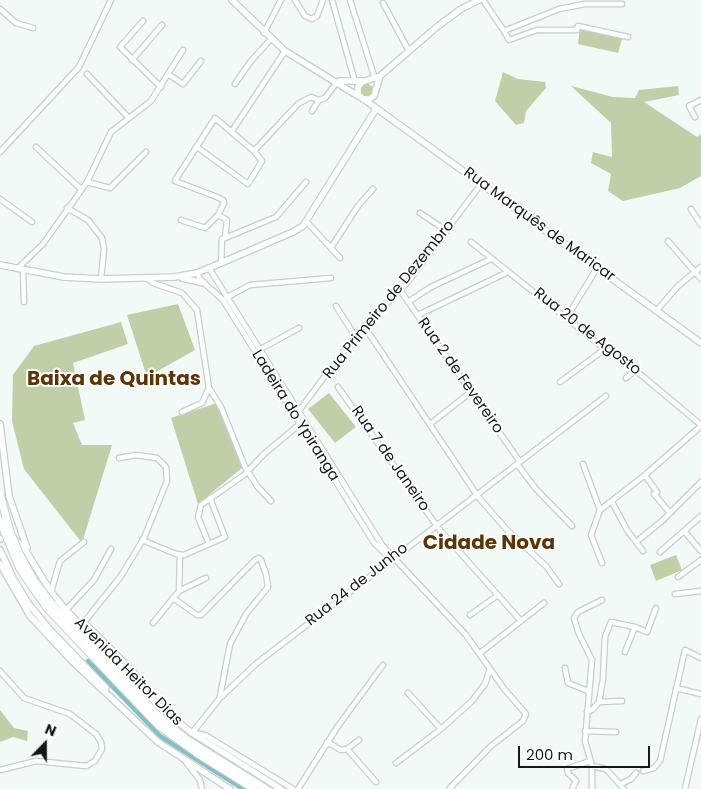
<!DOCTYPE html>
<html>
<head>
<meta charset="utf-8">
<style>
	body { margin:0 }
	#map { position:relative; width:701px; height:789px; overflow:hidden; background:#f1faf6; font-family:Poppins,sans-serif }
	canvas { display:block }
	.north { position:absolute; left:20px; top:719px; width:50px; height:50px; -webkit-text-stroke:4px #fff; paint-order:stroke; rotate:22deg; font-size:14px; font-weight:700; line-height:20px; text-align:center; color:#151817 }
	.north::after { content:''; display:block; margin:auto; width:18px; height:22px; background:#151817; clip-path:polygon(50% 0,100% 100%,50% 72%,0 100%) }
	.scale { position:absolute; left:518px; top:746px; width:132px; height:22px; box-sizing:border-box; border:2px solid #151817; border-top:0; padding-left:6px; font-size:15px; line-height:18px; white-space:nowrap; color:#151817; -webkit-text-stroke:4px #fff; paint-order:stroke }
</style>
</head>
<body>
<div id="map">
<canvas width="701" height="789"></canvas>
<div class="north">N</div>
<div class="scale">200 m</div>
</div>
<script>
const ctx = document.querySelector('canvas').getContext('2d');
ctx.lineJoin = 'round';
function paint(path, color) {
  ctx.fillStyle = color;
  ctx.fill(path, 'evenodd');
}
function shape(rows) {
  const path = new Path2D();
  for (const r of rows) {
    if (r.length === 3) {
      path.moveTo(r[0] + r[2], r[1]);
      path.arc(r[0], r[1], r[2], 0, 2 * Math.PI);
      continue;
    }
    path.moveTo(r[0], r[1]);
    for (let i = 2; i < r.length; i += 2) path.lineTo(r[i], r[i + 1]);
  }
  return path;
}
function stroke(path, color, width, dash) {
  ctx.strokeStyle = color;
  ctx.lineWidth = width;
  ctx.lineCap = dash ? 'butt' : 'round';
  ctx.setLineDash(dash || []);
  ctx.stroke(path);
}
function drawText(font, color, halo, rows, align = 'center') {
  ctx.font = font + ' Poppins,sans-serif';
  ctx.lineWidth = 4;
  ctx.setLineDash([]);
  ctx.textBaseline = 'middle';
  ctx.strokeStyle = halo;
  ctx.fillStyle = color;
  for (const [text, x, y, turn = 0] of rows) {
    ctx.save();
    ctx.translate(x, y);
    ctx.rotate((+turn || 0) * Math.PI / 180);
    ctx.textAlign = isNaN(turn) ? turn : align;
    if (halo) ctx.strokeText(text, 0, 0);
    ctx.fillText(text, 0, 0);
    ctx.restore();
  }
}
paint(shape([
	[580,27,623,36,618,53,578,44],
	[503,72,518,79,545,82,546,88,526,111,524,123,516,125,495,101],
	[367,90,6],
	[571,86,613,97,635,98,639,90,678,86,679,95,644,102,697,137,701,134,701,176,680,188,623,201,608,191,611,174,591,163,593,152,612,157,611,123],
	[178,304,195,350,147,377,127,315],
	[121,322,128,344,73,363,85,420,73,423,82,445,112,445,82,543,24,469,12,421,13,375,34,346],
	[329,393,356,427,335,443,308,409],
	[217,403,242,468,198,504,171,418],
	[676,555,682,570,656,581,650,565],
	[0,710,14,728,28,731,27,741,13,737,0,742]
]), '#c0cfa8');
stroke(shape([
	[88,661,160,736,243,789]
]), '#84bec7', 4.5);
const minor = shape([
	[295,0,305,16,312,19,317,16,323,0],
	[332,0,355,82],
	[350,0,375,79],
	[483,0,504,31,559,9,585,4,622,4],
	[383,3,409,51],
	[0,9,16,23,33,28],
	[143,21,120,47,161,87],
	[504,31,509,40,537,30,577,30,578,26,628,37],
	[264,33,281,0],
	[132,60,162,25],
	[87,74,128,117],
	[168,74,183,84,201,61],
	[235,84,251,61,271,39],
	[312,111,319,100,325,98,338,81],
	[695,117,689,106,701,100],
	[232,131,285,51],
	[36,147,81,189],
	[254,151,298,104,311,97,319,100],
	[0,152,79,67,111,0],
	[87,182,110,188,146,152],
	[0,199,32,222],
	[67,208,88,220,102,238,104,249,101,279],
	[691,209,701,225],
	[420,213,447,231],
	[218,215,227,220,225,238,222,239,221,263],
	[181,220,205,228,218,215,224,203,223,200,217,197,175,181,176,179,215,118,254,151,262,161,248,184,197,147],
	[306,221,340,258],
	[225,238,276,217,306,182],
	[668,241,701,279],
	[471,242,605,349,628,364,701,425],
	[332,246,358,206,373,189],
	[18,268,43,244,87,182,111,132,151,101,183,50],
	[209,268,382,545,466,635,505,690,526,714,523,721,491,746,449,789],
	[23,269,24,302],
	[197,273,200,279,223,300,374,543,393,561],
	[146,278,153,283,182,293,197,310,209,388,202,403,182,412],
	[400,290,520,462],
	[226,298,250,285,331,278],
	[408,302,431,287,491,259],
	[336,306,355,336],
	[657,310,678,286,701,267],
	[418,315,508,272],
	[567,317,597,268],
	[364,326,479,498,508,531,546,566,559,584],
	[259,350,299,328],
	[626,378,636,370],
	[560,382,605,349],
	[338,387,439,529,521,621],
	[209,388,221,407,245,467,257,486,271,501],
	[298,412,355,336,407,283,481,184],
	[430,424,471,392],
	[517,464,536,489,572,526],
	[583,464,600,510],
	[645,475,657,492,654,494,670,513],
	[612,502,627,530,643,551],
	[600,510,645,475,701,426],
	[600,510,591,535,602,563],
	[685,532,701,551],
	[142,540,176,554,184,555,225,537,210,498],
	[636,542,662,521,701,482],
	[209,544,198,517,201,505,244,475,264,454,301,423],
	[660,552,701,516],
	[678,577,701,560],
	[179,591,180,555],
	[51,592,60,561,84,542],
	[675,594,701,591],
	[173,598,197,615,201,615,255,560,259,558,261,560,266,574,268,587,246,614,230,644,220,696],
	[602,600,578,612,574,618,579,634,592,660,585,741,592,766,606,769,624,789],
	[66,610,94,580,111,549],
	[470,615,498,595],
	[84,622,134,672,146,690],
	[153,623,179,591,206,578],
	[81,626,121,576,144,538,167,481,166,467,157,458,136,455,119,458],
	[635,627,647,632,656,608],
	[480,653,544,603],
	[565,668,568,683,588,691],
	[0,671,24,698,70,714,96,734,101,742,102,749,95,761,86,766,36,761,0,770],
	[676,688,701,694],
	[408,693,441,729],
	[599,702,603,679,605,637,611,622,635,627,625,652],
	[587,712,592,710,599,702,622,701],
	[585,731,616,732],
	[192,733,220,698,257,663,606,396],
	[194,733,205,735,293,789],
	[327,742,341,750,347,749],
	[347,749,376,782],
	[347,749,359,740],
	[186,762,200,780,202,789],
	[396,763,441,729,472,701,485,684,490,669],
	[592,766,592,789],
	[643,771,654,768,660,761,685,650,701,658],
	[621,784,631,779,636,773],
	[298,789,338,726,383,665],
	[572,789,576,781,568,773,567,769,590,761],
	[685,789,701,719]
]);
const major = shape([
	[232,0,285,51,358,96],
	[479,0,461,9,438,26,380,76,362,82,358,87,358,95,701,343],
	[340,81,363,81],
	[363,99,369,99,374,96,380,76],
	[0,265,64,277,101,279,174,277,197,273,221,263,293,232,303,226,376,109],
	[182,278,204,283],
	[0,424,9,496,27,548],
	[12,537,24,548,51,592,66,610,161,708,192,733,281,789],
	[0,539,9,535],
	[0,550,13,578,28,603,51,631,106,688],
	[0,564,30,616,72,661,158,742,230,789]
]);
const highway = shape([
	[52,604,163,721,189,741,266,789],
	[47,608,159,726,198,754,254,789]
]);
stroke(minor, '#c6cfca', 7);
stroke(major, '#c6cfca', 8);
stroke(highway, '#c6cfca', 9);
stroke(minor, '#fff', 4.5);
stroke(major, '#fff', 5.5);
stroke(highway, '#fff', 7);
const highwayBridge = shape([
	[0,494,10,532,20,555,33,579,52,604],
	[0,521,20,569,47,608]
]);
stroke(highwayBridge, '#c6cfca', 9, []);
stroke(highwayBridge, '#fff', 7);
drawText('15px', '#151817', '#fff', [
	["Rua Marquês de Maricar",539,225,36],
	["Rua Primeiro de Dezembro",389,300,-51],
	["Rua 20 de Agosto",587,332,38],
	["Rua 2 de Fevereiro",460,376,55],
	["Ladeira do Ypiranga",295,416,58],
	["Rua 7 de Janeiro",390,459,55],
	["Rua 24 de Junho",357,585,-38],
	["Avenida Heitor Dias",128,672,45]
]);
drawText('bold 20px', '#5c3405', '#fff', [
	["Baixa de Quintas",114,380],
	["Cidade Nova",489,544]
]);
</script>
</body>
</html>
